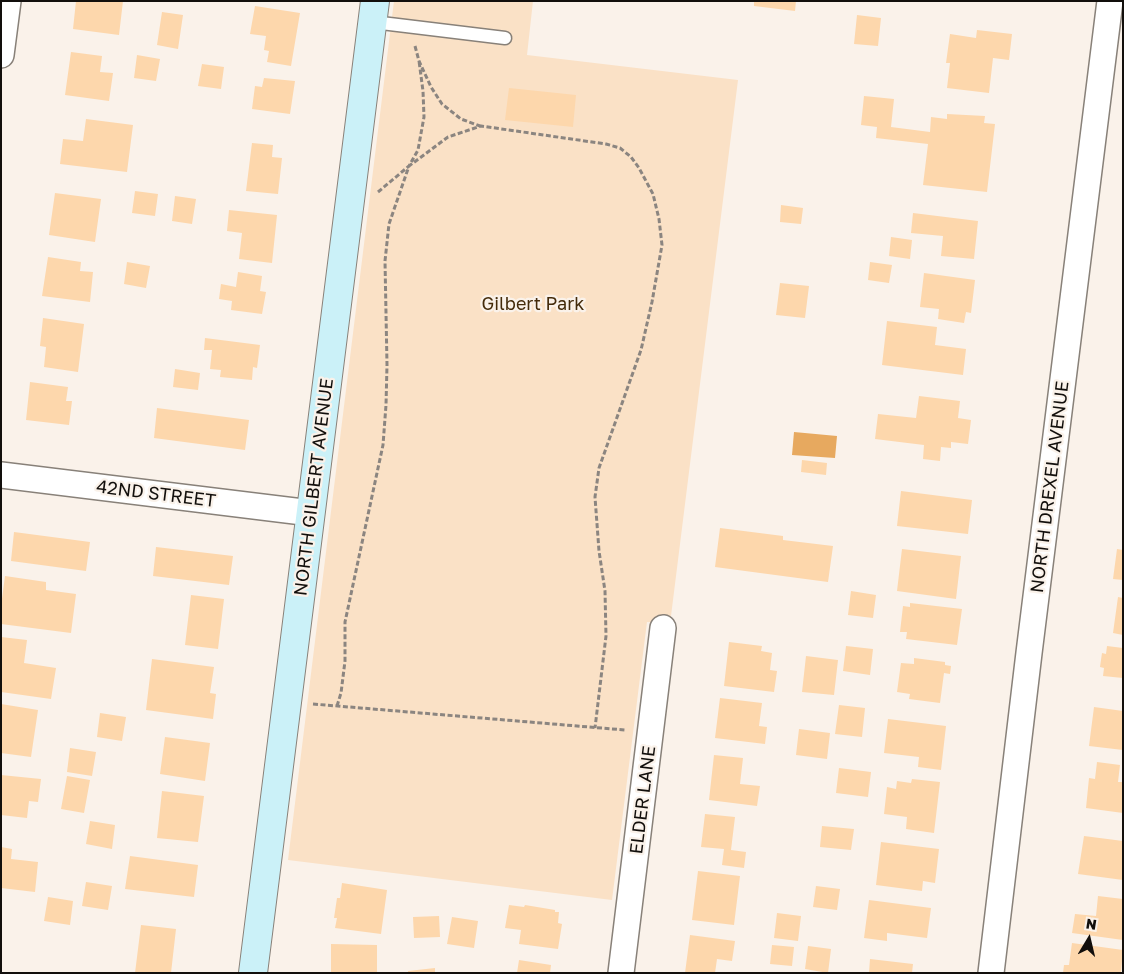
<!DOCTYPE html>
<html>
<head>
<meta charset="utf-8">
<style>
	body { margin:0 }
	#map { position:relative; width:1124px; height:974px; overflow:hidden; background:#faf2ea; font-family:"Golos Text",sans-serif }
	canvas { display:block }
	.frame { position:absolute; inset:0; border:2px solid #120f0c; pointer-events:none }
	.north { position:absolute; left:1064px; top:914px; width:50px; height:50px; -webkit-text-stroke:4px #faf2ea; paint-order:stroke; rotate:9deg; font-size:14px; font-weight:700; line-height:20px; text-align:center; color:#120f0c }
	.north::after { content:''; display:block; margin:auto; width:18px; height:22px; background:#120f0c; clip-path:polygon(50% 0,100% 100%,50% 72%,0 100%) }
</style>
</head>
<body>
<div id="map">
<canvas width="1124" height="974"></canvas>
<div class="frame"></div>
<div class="north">N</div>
</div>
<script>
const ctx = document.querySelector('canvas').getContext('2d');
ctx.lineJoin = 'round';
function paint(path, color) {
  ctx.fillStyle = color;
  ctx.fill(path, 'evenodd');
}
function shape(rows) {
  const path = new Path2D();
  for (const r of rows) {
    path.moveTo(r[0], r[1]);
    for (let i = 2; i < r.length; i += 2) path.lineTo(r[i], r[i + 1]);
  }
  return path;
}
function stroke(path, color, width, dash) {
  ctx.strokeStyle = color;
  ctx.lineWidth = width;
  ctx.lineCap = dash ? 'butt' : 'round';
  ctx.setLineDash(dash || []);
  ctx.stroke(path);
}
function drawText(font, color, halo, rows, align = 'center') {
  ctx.font = font + ' "Golos Text",sans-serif';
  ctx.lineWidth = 4.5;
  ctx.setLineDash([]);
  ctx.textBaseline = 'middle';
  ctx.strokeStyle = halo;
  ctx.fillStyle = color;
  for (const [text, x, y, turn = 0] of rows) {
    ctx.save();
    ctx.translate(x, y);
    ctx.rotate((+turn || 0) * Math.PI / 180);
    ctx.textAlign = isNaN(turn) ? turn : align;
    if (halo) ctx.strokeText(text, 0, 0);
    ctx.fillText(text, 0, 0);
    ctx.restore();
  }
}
paint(shape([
	[394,1,533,1,527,55,738,80,670,624,647,622,612,900,288,860]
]), '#fae1c6');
paint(shape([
	[794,432,837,436,835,458,792,455]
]), '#e7a95f');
paint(shape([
	[76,1,123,1,119,35,73,29],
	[754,1,796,1,795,11,754,6],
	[255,6,300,13,291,66,267,62,269,51,264,50,266,36,250,34],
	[162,12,183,15,178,49,157,45],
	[857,15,881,18,878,46,854,44],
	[977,30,1012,34,1009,60,993,58,989,93,947,88,950,63,946,63,950,34,976,38],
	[71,52,102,56,100,72,113,73,109,101,65,95],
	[137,55,160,59,156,81,134,78],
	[202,64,224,67,221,89,198,86],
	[264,78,295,81,290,114,252,109,255,86,262,87],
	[509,88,576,95,573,127,505,120],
	[864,96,894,99,891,127,930,132,931,117,947,119,947,114,985,116,984,123,995,124,987,192,923,185,928,144,876,138,877,127,861,125],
	[86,119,133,125,127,172,60,164,63,139,83,141],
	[252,143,273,145,272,157,282,158,278,194,246,191],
	[135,191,158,194,155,216,132,213],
	[55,193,101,199,95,242,49,235],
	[175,196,196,199,192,224,172,221],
	[781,205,803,208,801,224,780,222],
	[229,210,277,215,272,263,239,259,242,233,227,231],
	[913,213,978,221,974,259,941,256,943,236,911,233],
	[891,237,912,240,910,259,889,256],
	[48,257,81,262,80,271,93,272,90,302,42,296],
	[127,262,150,266,146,288,124,284],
	[870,262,892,265,889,283,868,280],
	[238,272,262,276,260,291,266,292,262,314,231,310,232,301,219,299,221,284,236,287],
	[924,273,975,280,971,313,966,312,964,323,938,319,939,309,920,307],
	[780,283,809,286,805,318,776,315],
	[43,318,84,324,78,372,44,367,46,347,40,346],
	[887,321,937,327,935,345,966,349,963,375,882,365],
	[205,338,260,345,257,368,253,367,252,380,220,377,221,370,210,369,212,350,204,350],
	[175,369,200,373,198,390,173,387],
	[30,382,68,387,66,401,72,401,69,425,26,420],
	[919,396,960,401,958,418,971,420,968,444,951,442,951,448,941,447,940,461,923,459,924,445,875,439,878,414,916,418],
	[157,408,249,420,245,450,154,438],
	[802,460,827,463,826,475,801,472],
	[901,491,972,500,968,534,897,526],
	[720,528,783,536,783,540,833,546,828,582,715,567],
	[14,532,90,542,86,571,11,561],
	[156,547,233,556,229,585,153,576],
	[902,549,961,556,956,599,897,591],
	[1117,549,1123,550,1123,580,1113,579],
	[5,576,46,582,46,590,76,594,71,633,1,624,1,606],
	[851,591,876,595,873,618,848,615],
	[191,595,224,599,218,649,185,645],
	[1118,597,1123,598,1123,635,1113,633],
	[910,603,962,609,957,645,906,639,907,632,900,632,903,606,910,607],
	[1,637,27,640,24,663,56,668,51,699,1,692],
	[729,642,762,646,761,651,772,653,770,670,777,671,774,692,724,686],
	[846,646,873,649,870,675,843,671],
	[1107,646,1123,648,1123,678,1103,676,1104,668,1100,667,1102,653,1106,654],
	[806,656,838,660,834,695,802,692],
	[914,658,945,662,945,665,951,666,950,674,944,673,940,703,909,699,910,694,897,692,901,663,914,664],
	[152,659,214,667,210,693,216,694,213,719,146,710],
	[720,698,762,703,759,726,767,727,765,744,715,738],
	[1,704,38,710,31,757,1,753],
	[839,705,865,708,862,737,835,734],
	[1094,707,1123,711,1123,750,1089,746],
	[100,713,126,717,122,741,97,737],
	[888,719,946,726,941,770,918,767,919,757,884,753],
	[799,729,830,733,827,759,796,755],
	[165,737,210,743,205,781,160,774],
	[70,748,96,752,92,776,67,772],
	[714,755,743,758,740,784,760,786,757,806,709,800],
	[1097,762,1120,765,1118,782,1123,782,1123,813,1086,808,1089,778,1095,779],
	[839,768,871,772,868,797,836,793],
	[1,775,41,779,38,802,29,801,27,818,1,815],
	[67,776,90,780,84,813,61,809],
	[912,779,940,782,934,833,906,829,907,817,884,814,887,787,896,789,897,781,911,783],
	[162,791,204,796,198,842,157,838],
	[705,814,735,817,731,850,746,852,744,868,722,865,724,849,701,847],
	[90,821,115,825,112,849,86,844],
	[822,826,854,829,851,850,820,847],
	[1084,836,1123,841,1123,880,1078,874],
	[881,842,939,849,935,883,923,881,922,891,876,885],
	[1,847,12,849,11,859,38,862,35,892,1,888],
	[130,856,198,865,194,897,125,889],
	[698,871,740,876,734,925,692,920],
	[86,882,112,886,108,910,82,906],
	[342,883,387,890,381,934,335,928,337,918,334,918,337,898,340,898],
	[816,886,840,889,837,910,813,907],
	[1098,896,1123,899,1123,940,1072,933,1075,914,1096,916],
	[48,897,73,901,70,925,44,921],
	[869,900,931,908,927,938,887,933,887,941,864,938],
	[509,905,524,907,525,905,555,910,555,912,559,912,558,923,562,924,558,949,519,944,521,930,505,928],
	[777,913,801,916,798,941,774,938],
	[439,916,440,937,414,938,413,917],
	[452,917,478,921,474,948,447,944],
	[141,925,176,929,171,973,135,973],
	[690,935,735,941,732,961,717,959,715,973,685,973],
	[1072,943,1123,950,1121,973,1063,973,1064,965,1069,965],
	[331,944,377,945,377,973,331,973],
	[772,945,794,947,792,966,770,964],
	[808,946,831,949,828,973,805,969],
	[870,959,913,964,912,973,869,973],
	[519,960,551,965,550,973,517,973],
	[435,968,435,973,408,973,408,971]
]), '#fdd7ac');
const lane = shape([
	[373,22,505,38]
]);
const street = shape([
	[1,55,8,1],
	[1,475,311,513],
	[621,973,663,628],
	[991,973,1029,653,1110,1]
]);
const secondary = shape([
	[253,973,375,1]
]);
stroke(lane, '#888179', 15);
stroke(street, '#888179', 28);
stroke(secondary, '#888179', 30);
stroke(shape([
	[415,46,419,61,431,87,442,104,461,119,480,126],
	[378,192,409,166,418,150,424,117,423,91,419,61],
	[313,704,625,730],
	[337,706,341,693,345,661,345,622,383,445,386,405,387,365,385,261,389,224,409,166,448,137,481,126,606,144,620,148,631,157,639,168,653,194,659,219,662,245,652,302,641,350,599,468,595,497,599,551,605,591,606,636,595,728]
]), '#8b8580', 3, [5, 2.5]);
stroke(lane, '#fff', 12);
stroke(street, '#fff', 25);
stroke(secondary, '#cbf1f8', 28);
drawText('18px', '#442b0a', '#faf2ea', [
	["Gilbert Park",533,304]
]);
drawText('18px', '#120f0c', '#faf2ea', [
	["NORTH GILBERT AVENUE",314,487,-83],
	["NORTH DREXEL AVENUE",1050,487,-83],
	["42ND STREET",156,494,7],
	["ELDER LANE",643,800,-83]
]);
</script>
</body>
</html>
